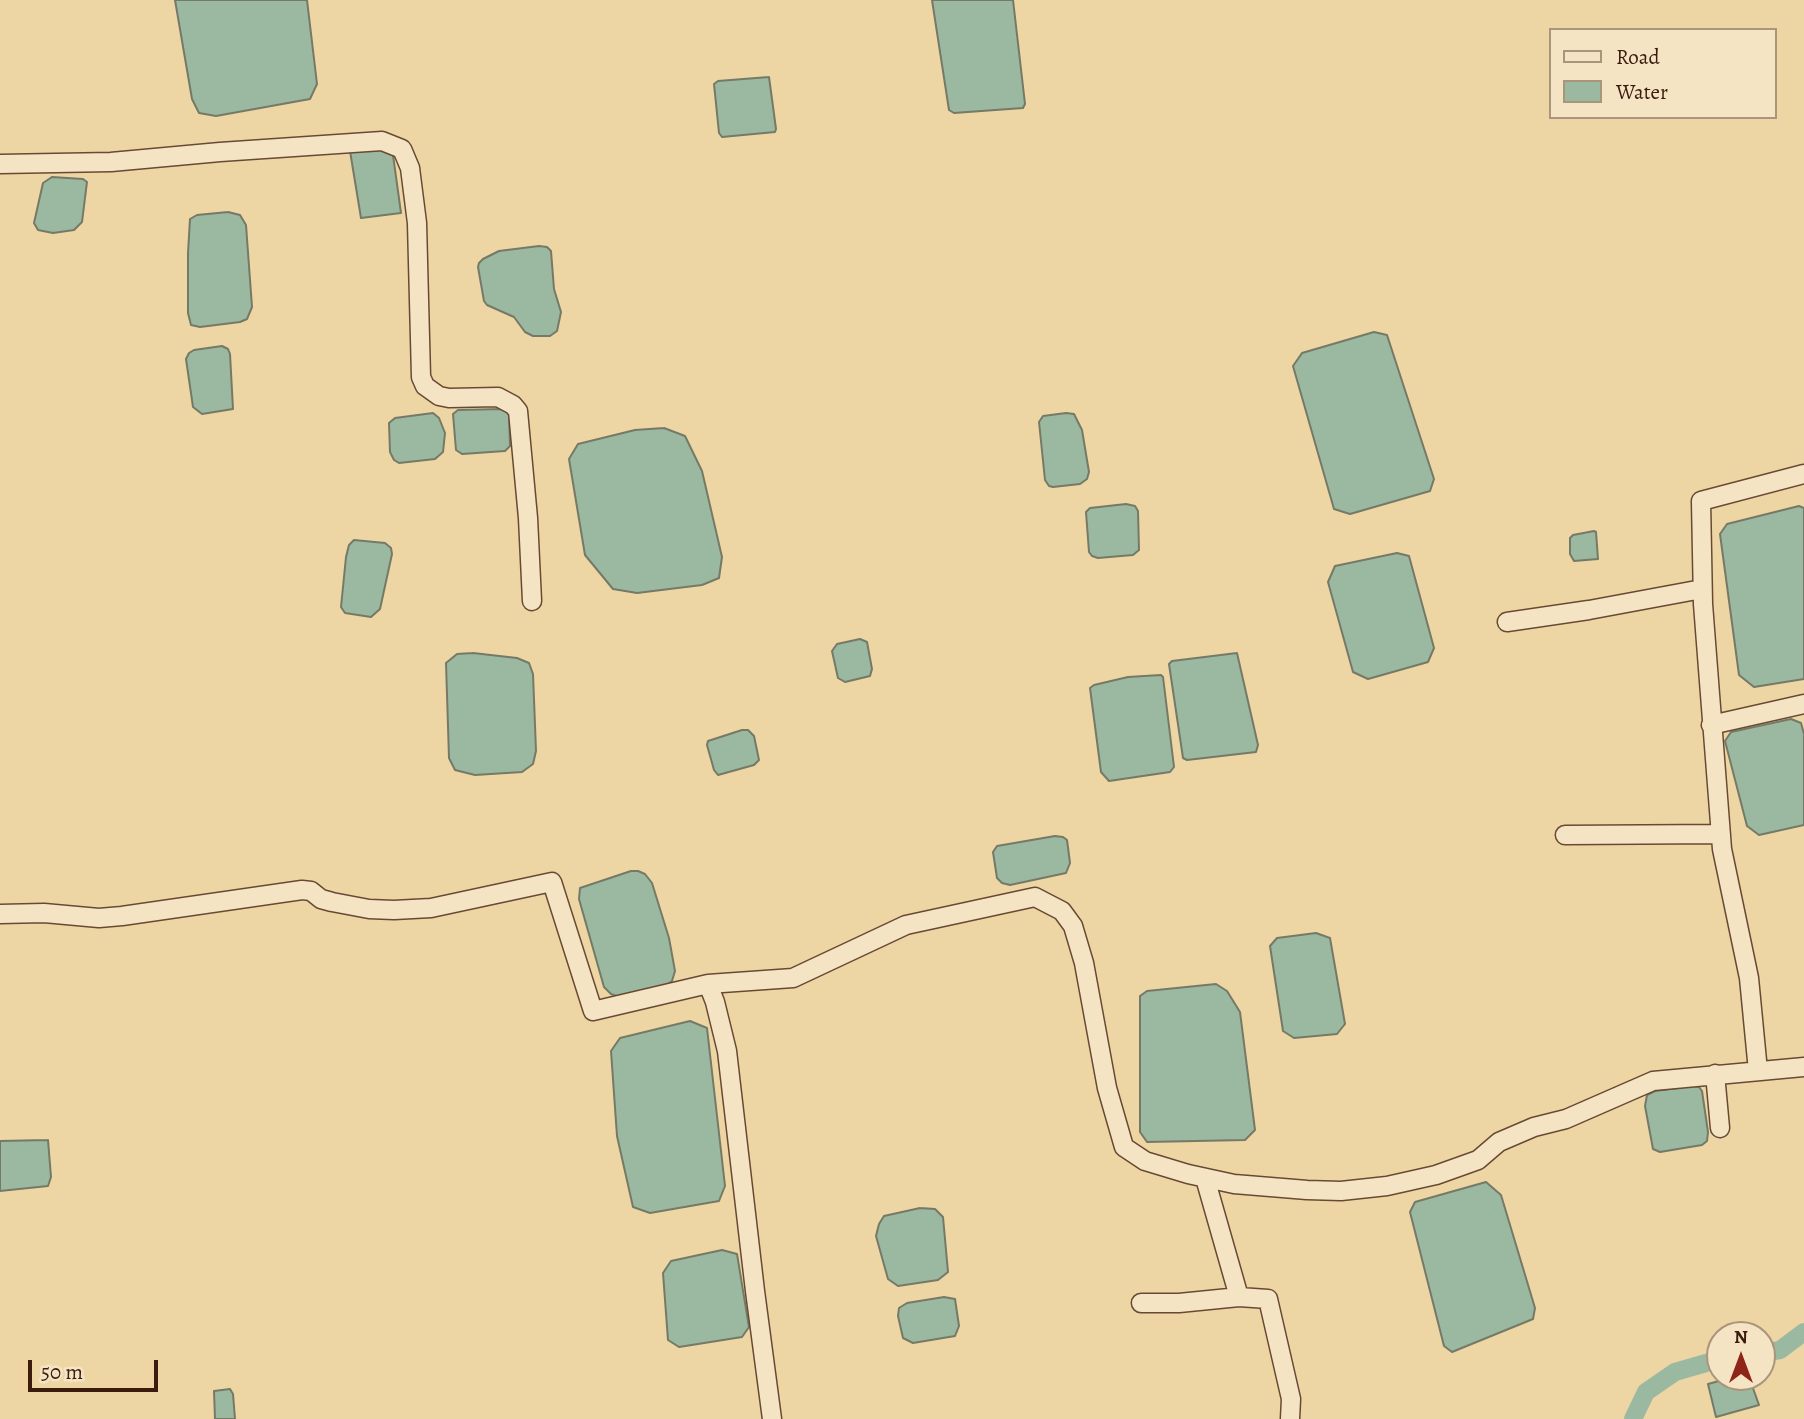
<!DOCTYPE html>
<html>
<head>
<meta charset="utf-8">
<style>
	body { margin:0 }
	#map { position:relative; width:1804px; height:1419px; overflow:hidden; background:#eed5a4; font-family:Alegreya,serif }
	canvas { display:block }
	.legend { position:absolute; left:1549px; top:28px; width:228px; height:91px; box-sizing:border-box; background:#f4e4c4; border:2px solid #aa947c; margin:0; padding:9px 12px; list-style:none; font-size:21px; color:#3c1b0f }
	.legend li { display:flex; align-items:center; gap:14px; height:35px }
	.legend b { width:35px; border:2px solid #aa947c }
	.north { position:absolute; left:1706px; top:1321px; width:70px; height:70px; box-sizing:border-box; background:#f4e4c4; border:2px solid #aa947c; border-radius:50%; rotate:0deg; font-size:19px; font-weight:700; line-height:28px; text-align:center; color:#3c1b0f }
	.north::after { content:''; display:block; margin:auto; width:24px; height:32px; background:#8f2418; clip-path:polygon(50% 0,100% 100%,50% 72%,0 100%) }
	.scale { position:absolute; left:28px; top:1360px; width:130px; height:32px; box-sizing:border-box; border:4px solid #3c1b0f; border-top:0; padding-left:9px; font-size:21px; line-height:24px; white-space:nowrap; color:#3c1b0f; -webkit-text-stroke:5px #f4e4c4; paint-order:stroke }
</style>
</head>
<body>
<div id="map">
<canvas width="1804" height="1419"></canvas>
<ul class="legend">
<li><b style="height:9px;background:#f4e4c4"></b>Road</li>
<li><b style="height:19px;background:#9bb9a1"></b>Water</li>
</ul>
<div class="north">N</div>
<div class="scale">50 m</div>
</div>
<script>
const ctx = document.querySelector('canvas').getContext('2d');
ctx.lineJoin = 'round';
function paint(path, color) {
  ctx.fillStyle = color;
  ctx.fill(path, 'evenodd');
}
function shape(rows) {
  const path = new Path2D();
  for (const r of rows) {
    path.moveTo(r[0], r[1]);
    for (let i = 2; i < r.length; i += 2) path.lineTo(r[i], r[i + 1]);
  }
  return path;
}
function stroke(path, color, width, dash) {
  ctx.strokeStyle = color;
  ctx.lineWidth = width;
  ctx.lineCap = dash ? 'butt' : 'round';
  ctx.setLineDash(dash || []);
  ctx.stroke(path);
}
const water = shape([
	[175,0,307,0,317,84,310,99,216,116,199,113,192,99,175,0],
	[932,0,1013,0,1025,104,1023,108,954,113,949,110,932,0],
	[769,77,776,129,775,132,722,137,719,133,714,84,718,81,769,77],
	[388,149,393,155,401,213,361,218,350,151,388,149],
	[52,177,83,179,87,182,82,222,74,230,53,233,38,230,34,223,43,183,52,177],
	[228,212,240,215,246,225,252,307,247,319,240,322,200,327,191,325,188,313,188,253,190,219,197,215,228,212],
	[539,246,547,247,551,251,554,289,561,312,557,331,550,336,533,336,525,332,514,317,487,305,484,301,478,267,479,263,483,259,499,251,539,246],
	[1374,332,1387,335,1434,479,1430,491,1350,514,1334,509,1293,366,1302,353,1374,332],
	[222,346,228,349,230,354,233,409,202,414,193,407,186,359,189,353,194,350,222,346],
	[502,409,509,413,510,446,505,451,462,454,456,450,453,414,458,410,502,409],
	[433,413,439,418,445,433,443,452,435,459,399,463,394,460,390,452,389,423,395,418,433,413],
	[1066,413,1074,414,1082,430,1089,472,1087,479,1080,484,1053,487,1049,486,1045,480,1039,422,1043,416,1066,413],
	[664,428,685,436,702,471,722,557,719,578,702,585,637,593,613,589,585,555,569,459,578,444,635,430,664,428],
	[1126,504,1135,506,1138,511,1139,550,1133,555,1098,558,1092,556,1089,552,1086,512,1090,508,1126,504],
	[1799,506,1804,508,1804,679,1754,687,1739,675,1720,534,1727,524,1799,506],
	[1594,531,1596,532,1598,559,1574,561,1570,554,1570,538,1573,535,1594,531],
	[354,540,385,543,391,548,392,554,380,609,371,617,345,613,341,607,346,557,349,545,354,540],
	[1397,553,1409,556,1434,648,1428,662,1368,679,1353,672,1328,582,1335,566,1397,553],
	[860,639,867,642,872,669,870,676,845,682,838,678,832,651,837,644,860,639],
	[473,653,517,658,529,663,533,674,536,751,533,764,522,772,475,775,455,770,449,758,446,663,457,654,473,653],
	[1237,653,1258,745,1256,752,1187,760,1183,758,1169,664,1172,661,1237,653],
	[1161,675,1163,677,1174,767,1170,772,1109,781,1101,772,1090,688,1094,685,1128,677,1161,675],
	[1791,719,1801,723,1804,734,1804,825,1759,835,1747,826,1725,741,1731,732,1791,719],
	[742,730,748,730,754,736,759,760,754,765,718,775,714,770,707,745,708,741,742,730],
	[1055,836,1063,837,1067,840,1070,863,1066,873,1010,885,1002,883,997,878,993,852,997,846,1055,836],
	[631,871,638,871,645,874,652,883,669,938,675,971,672,981,661,989,619,997,611,994,604,987,579,899,580,888,631,871],
	[1316,933,1330,938,1345,1024,1337,1034,1294,1038,1283,1031,1270,946,1277,938,1316,933],
	[1216,984,1227,991,1240,1012,1255,1130,1245,1140,1147,1142,1140,1132,1140,996,1147,991,1216,984],
	[690,1021,707,1028,725,1186,719,1201,650,1213,633,1207,617,1136,611,1051,620,1038,690,1021],
	[1693,1086,1699,1087,1702,1091,1708,1132,1707,1141,1702,1145,1660,1152,1653,1149,1645,1106,1647,1095,1655,1091,1693,1086],
	[48,1140,51,1177,48,1186,0,1191,0,1141,48,1140],
	[1486,1182,1501,1195,1535,1308,1533,1319,1452,1352,1444,1346,1410,1212,1415,1202,1486,1182],
	[920,1208,935,1209,943,1217,948,1272,938,1280,898,1286,888,1279,876,1236,879,1224,884,1216,920,1208],
	[722,1250,737,1254,749,1327,742,1337,679,1347,668,1340,663,1273,671,1261,722,1250],
	[944,1297,955,1299,959,1326,955,1336,913,1343,903,1338,898,1316,899,1308,907,1303,944,1297],
	[1734,1377,1749,1377,1759,1405,1716,1417,1708,1384,1734,1377],
	[230,1389,233,1394,235,1419,215,1419,214,1391,230,1389]
]);
paint(water, '#9bb9a1');
stroke(water, '#757a67', 2);
stroke(shape([
	[1762,1353,1780,1350,1804,1332],
	[1633,1419,1646,1392,1675,1372,1720,1359]
]), '#9bb9a1', 18);
const street = shape([
	[0,164,111,162,220,152,382,141,402,149,410,168,417,223,421,377,425,386,439,396,449,398,498,397,513,405,518,411,528,518,532,601],
	[1507,622,1589,610,1702,589],
	[1711,725,1804,704],
	[1565,835,1721,834],
	[0,914,44,913,99,918,122,916,302,890,311,891,321,899,332,902,369,909,394,910,431,908,552,882,593,1011,708,984,715,1002,727,1051,755,1291,772,1419],
	[708,984,793,978,906,925,1035,897,1062,911,1073,926,1084,963,1107,1088,1124,1147,1145,1161,1188,1174,1234,1184,1307,1190,1341,1191,1387,1186,1436,1175,1478,1160,1499,1142,1534,1127,1566,1119,1653,1081,1804,1067],
	[1758,1071,1749,978,1722,849,1703,604,1701,501,1804,474],
	[1715,1074,1720,1128],
	[1205,1178,1239,1297,1268,1299,1291,1399,1290,1419],
	[1141,1303,1179,1303,1239,1297]
]);
stroke(street, '#684a34', 21);
stroke(street, '#f4e4c4', 18);
</script>
</body>
</html>
